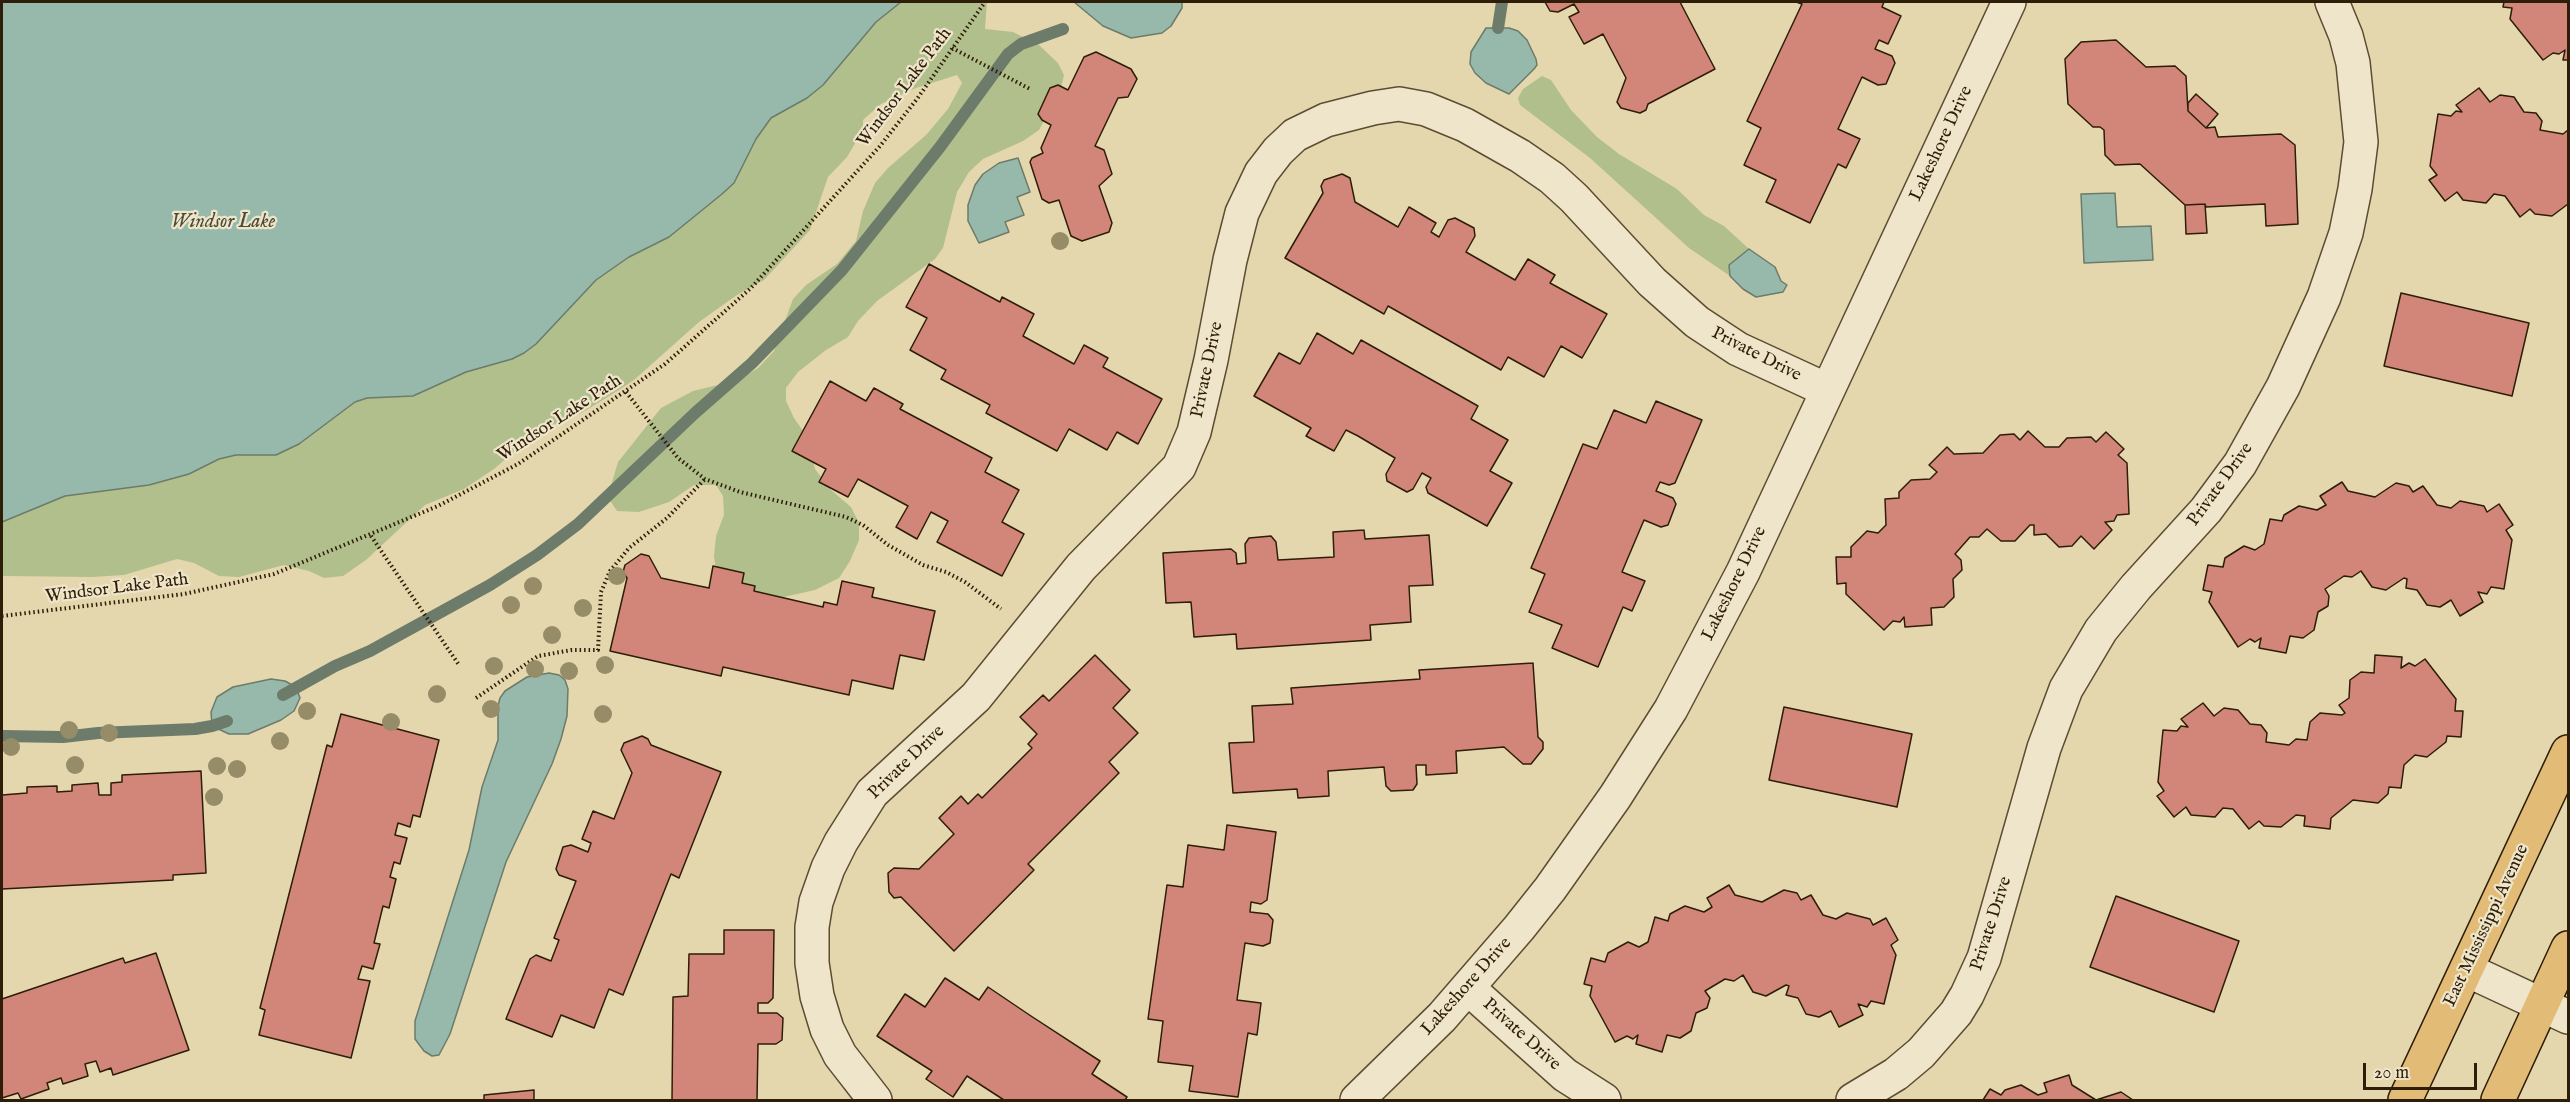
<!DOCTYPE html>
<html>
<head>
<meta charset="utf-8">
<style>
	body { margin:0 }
	#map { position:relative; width:2570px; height:1102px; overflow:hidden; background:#e5d7ad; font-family:"IM FELL English",serif }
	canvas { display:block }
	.frame { position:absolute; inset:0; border:3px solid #2e1d08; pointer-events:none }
	.scale { position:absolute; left:2363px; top:1063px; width:114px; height:27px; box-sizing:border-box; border:3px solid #2e1d08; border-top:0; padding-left:8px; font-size:18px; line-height:21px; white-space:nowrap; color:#2e1d08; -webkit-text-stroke:4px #eee5ca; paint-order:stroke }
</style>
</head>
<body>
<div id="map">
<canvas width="2570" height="1102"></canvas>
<div class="frame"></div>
<div class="scale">20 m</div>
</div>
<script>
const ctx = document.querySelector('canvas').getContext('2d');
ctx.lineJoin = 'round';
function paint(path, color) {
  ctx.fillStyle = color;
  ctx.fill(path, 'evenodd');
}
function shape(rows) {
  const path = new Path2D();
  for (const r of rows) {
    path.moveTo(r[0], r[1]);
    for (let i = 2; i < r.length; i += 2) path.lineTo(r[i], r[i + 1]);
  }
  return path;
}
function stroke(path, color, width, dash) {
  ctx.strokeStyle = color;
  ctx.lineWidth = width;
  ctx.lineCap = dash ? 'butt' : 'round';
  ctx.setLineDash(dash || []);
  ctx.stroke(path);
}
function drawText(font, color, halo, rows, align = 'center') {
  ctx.font = font + ' "IM FELL English",serif';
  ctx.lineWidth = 4.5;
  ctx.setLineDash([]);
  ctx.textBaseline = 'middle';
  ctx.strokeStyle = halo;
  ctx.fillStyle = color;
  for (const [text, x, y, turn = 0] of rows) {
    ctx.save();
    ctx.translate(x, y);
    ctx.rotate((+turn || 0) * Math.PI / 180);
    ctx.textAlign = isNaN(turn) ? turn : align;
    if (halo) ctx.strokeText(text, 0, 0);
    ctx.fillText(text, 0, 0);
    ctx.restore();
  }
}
paint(shape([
	[875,2,987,2,985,29,1013,32,1039,45,1058,63,1064,75,1060,92,1039,130,1023,141,983,159,969,172,957,192,943,248,935,259,877,301,858,321,848,337,826,350,798,372,786,388,786,401,794,418,808,438,815,469,831,490,851,507,859,523,859,540,850,561,839,578,815,590,766,601,716,570,714,556,716,536,724,515,723,496,716,485,694,485,669,502,639,512,617,511,609,499,610,489,618,462,661,408,693,391,738,380,758,368,774,351,793,299,806,285,837,264,856,241,863,211,875,183,888,168,926,135,948,109,962,83,957,75,916,88,881,104,863,120,863,130,847,157,828,177,810,230,764,280,737,295,699,322,634,380,611,395,580,414,538,431,494,469,464,489,425,505,366,560,343,576,324,578,309,571,284,565,239,577,219,576,194,563,177,559,124,575,92,577,2,576,2,510,725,166],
	[1542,76,1551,80,1571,110,1597,137,1619,154,1677,189,1704,215,1724,226,1749,249,1729,272,1730,276,1689,248,1590,158,1520,105,1518,98,1523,89]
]), '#b1bf8d');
const water = shape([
	[2,2,901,2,876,22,823,85,807,98,771,118,756,139,734,183,722,194,669,237,629,257,596,280,536,344,524,353,512,359,466,372,413,396,367,398,355,402,299,444,276,455,236,455,219,459,189,474,149,485,65,496,2,522,2,2],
	[1074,2,1182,2,1182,8,1171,26,1162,33,1131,38,1103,26,1074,2],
	[1486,28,1509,28,1518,31,1527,40,1536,59,1537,65,1534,69,1509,94,1486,83,1475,73,1470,64,1471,52,1486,28],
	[1018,158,1030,192,1017,197,1024,215,1005,222,1009,232,979,243,968,221,968,205,975,185,983,174,999,163,1018,158],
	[2115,193,2117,227,2151,226,2153,260,2084,263,2081,194,2115,193],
	[1749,249,1775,267,1781,281,1787,285,1783,292,1756,297,1743,289,1730,276,1729,265,1749,249],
	[549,673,559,675,565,680,568,689,567,716,561,739,552,764,506,862,450,1034,439,1055,432,1056,424,1051,415,1039,415,1021,469,850,482,787,498,740,498,706,500,698,505,691,527,677,549,673],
	[271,679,285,681,296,687,300,698,294,711,281,720,248,734,229,734,212,726,211,712,217,697,233,687,271,679]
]);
paint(water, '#96b9ab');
stroke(water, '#6c7b6a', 1.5);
stroke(shape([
	[1498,28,1502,2],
	[283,695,335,666,370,651,490,585,537,555,578,524,695,413,752,363,842,270,940,147,1008,54,1021,44,1063,29],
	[2,736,63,737,98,733,195,729,212,726,227,721]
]), '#6c7b6a', 12);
const building = shape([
	[1545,2,1680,2,1715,69,1648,104,1646,110,1640,113,1621,108,1617,102,1626,78,1603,34,1584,44,1569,17,1579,12,1574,4,1558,12,1550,11,1545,2],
	[1796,2,1884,2,1882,7,1901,16,1888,44,1879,40,1875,49,1892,56,1895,63,1886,84,1878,85,1862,77,1838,129,1860,139,1846,168,1838,164,1810,223,1766,202,1776,180,1744,165,1761,128,1747,121,1802,4,1796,2],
	[2504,2,2568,2,2568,60,2563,60,2565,50,2559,54,2553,53,2543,60,2510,19,2512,8,2503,7,2504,2],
	[2116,40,2146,67,2175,66,2186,76,2188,111,2206,128,2215,127,2218,137,2281,134,2295,145,2298,224,2266,226,2265,204,2206,207,2205,204,2185,205,2140,164,2115,165,2105,155,2104,130,2100,127,2093,127,2068,104,2065,59,2081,42,2116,40],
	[1096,52,1131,69,1137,79,1128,97,1118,98,1095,146,1104,150,1112,174,1099,186,1112,223,1109,232,1082,241,1071,236,1059,200,1049,203,1042,199,1030,162,1032,158,1043,153,1041,148,1051,125,1042,120,1038,114,1050,88,1058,85,1068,90,1084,57,1096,52],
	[2479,88,2490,102,2500,95,2514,97,2524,112,2536,113,2542,121,2540,130,2563,134,2568,130,2568,204,2552,216,2535,214,2530,209,2520,217,2505,196,2494,194,2486,203,2463,200,2457,192,2445,201,2429,180,2437,175,2430,166,2438,114,2451,116,2456,111,2462,112,2456,105,2479,88],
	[2196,94,2218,114,2206,128,2188,111,2188,103,2196,94],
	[1342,174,1350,178,1355,202,1398,227,1409,207,1436,223,1431,232,1439,237,1448,220,1455,218,1474,228,1475,236,1466,252,1515,280,1528,259,1555,275,1550,283,1607,314,1582,358,1561,346,1544,377,1508,357,1501,370,1388,306,1384,314,1285,258,1323,193,1321,186,1324,180,1342,174],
	[2205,204,2207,233,2186,234,2185,205,2205,204],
	[929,264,1000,302,1002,297,1034,314,1023,336,1074,364,1084,345,1108,358,1103,367,1162,399,1138,444,1117,432,1107,450,1069,429,1057,451,986,413,990,405,941,379,946,370,910,350,927,318,906,307,929,264],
	[2401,293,2529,323,2512,396,2384,366,2401,293],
	[1317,333,1353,354,1361,340,1478,406,1471,419,1508,440,1490,471,1512,483,1487,526,1428,493,1426,487,1431,478,1422,473,1413,489,1407,492,1387,481,1386,474,1395,458,1358,436,1346,430,1334,451,1306,436,1311,428,1254,396,1279,353,1300,364,1317,333],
	[830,381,866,401,874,388,903,404,900,409,992,458,985,472,1019,490,1002,522,1024,534,1002,576,937,542,948,521,931,512,917,539,896,527,908,506,858,479,848,497,819,482,826,469,792,451,830,381],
	[1656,401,1702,420,1675,483,1669,485,1660,482,1656,491,1673,498,1676,504,1668,525,1661,527,1644,520,1627,560,1622,572,1645,581,1632,611,1623,607,1598,667,1552,648,1562,625,1529,612,1545,574,1531,568,1583,444,1597,449,1614,410,1646,423,1656,401],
	[2028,431,2045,447,2059,447,2067,438,2091,437,2096,442,2106,432,2124,449,2118,455,2127,463,2129,514,2117,515,2114,521,2105,522,2112,530,2094,549,2081,536,2072,546,2059,547,2046,534,2034,535,2034,525,2030,525,2015,541,2001,541,1987,529,1979,537,1970,537,1955,554,1961,560,1962,570,1953,579,1954,597,1944,607,1931,608,1932,625,1905,627,1904,617,1900,622,1893,621,1884,630,1846,594,1846,583,1837,584,1836,557,1851,557,1851,547,1867,531,1878,533,1886,525,1885,499,1899,498,1899,492,1911,480,1930,479,1937,472,1929,465,1947,447,1954,454,1983,453,2000,435,2014,434,2020,440,2028,431],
	[2342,482,2348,491,2375,497,2396,483,2409,486,2413,492,2423,486,2437,505,2451,508,2460,501,2484,506,2487,512,2499,504,2513,525,2506,530,2512,540,2504,589,2491,587,2487,594,2478,592,2483,602,2460,616,2451,600,2440,607,2427,605,2417,590,2406,588,2407,579,2404,578,2386,590,2372,587,2361,571,2352,577,2344,576,2325,589,2329,596,2328,606,2318,612,2314,630,2303,638,2290,636,2286,653,2259,648,2261,638,2255,642,2250,639,2238,647,2209,602,2212,592,2203,590,2208,565,2223,567,2225,558,2244,546,2255,550,2264,544,2270,519,2282,521,2284,515,2299,506,2317,510,2326,505,2320,496,2342,482],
	[1364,530,1365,539,1429,535,1433,585,1409,586,1411,622,1370,625,1371,640,1237,649,1236,634,1194,637,1191,602,1166,603,1163,553,1231,549,1236,553,1237,564,1246,563,1245,544,1249,538,1271,536,1276,542,1278,560,1334,557,1333,532,1364,530],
	[641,554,649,556,661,578,709,588,713,566,744,573,742,583,755,586,754,591,823,607,824,602,837,605,842,581,874,588,872,597,935,611,924,660,900,655,893,689,852,680,849,695,723,667,721,676,610,651,627,578,623,572,625,565,641,554],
	[1095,655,1130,690,1113,708,1138,733,1109,762,1119,773,1028,864,1034,870,954,951,901,897,894,898,889,892,888,873,894,868,919,869,954,834,939,818,961,796,968,804,978,794,982,798,1032,748,1028,744,1037,734,1020,717,1043,695,1049,701,1095,655],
	[2375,655,2402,657,2401,668,2409,663,2415,666,2425,659,2456,699,2455,711,2463,711,2461,737,2447,736,2446,742,2427,757,2415,755,2404,765,2401,788,2389,787,2388,794,2378,803,2353,800,2331,818,2330,829,2304,826,2305,816,2296,815,2281,827,2264,826,2259,821,2249,829,2233,809,2223,808,2215,817,2191,815,2186,807,2174,817,2157,796,2164,791,2158,782,2163,730,2177,731,2181,726,2188,727,2181,719,2203,703,2214,716,2224,708,2238,710,2250,724,2261,725,2267,733,2266,742,2289,745,2296,739,2307,740,2310,722,2320,713,2342,715,2345,713,2339,705,2349,698,2350,680,2361,672,2374,673,2375,655],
	[1533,663,1538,737,1543,742,1543,749,1531,764,1523,764,1504,747,1456,751,1457,773,1426,775,1426,765,1416,765,1417,784,1413,790,1391,791,1386,786,1384,767,1328,771,1329,796,1298,798,1297,789,1233,793,1229,743,1254,742,1252,706,1293,704,1291,688,1420,679,1419,670,1533,663],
	[1784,707,1912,734,1897,807,1769,780,1784,707],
	[341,714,439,740,420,817,413,815,410,827,398,823,395,835,407,838,400,864,394,862,390,877,396,879,389,908,383,906,374,943,380,944,373,969,362,966,358,979,370,981,351,1058,259,1035,265,1010,260,1008,327,745,332,747,341,714],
	[642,736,648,739,651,745,721,772,679,878,671,874,623,995,609,989,594,1028,561,1015,552,1037,506,1019,530,959,536,955,551,961,559,940,554,938,576,881,559,875,556,869,563,847,571,845,588,852,591,843,582,839,593,811,614,819,632,773,621,750,624,743,642,736],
	[201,771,206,873,173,875,173,880,2,889,2,795,27,793,27,787,57,786,57,792,72,791,72,785,98,783,99,795,111,795,111,783,122,782,122,775,201,771],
	[1227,825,1276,832,1267,900,1261,904,1251,902,1250,912,1268,914,1273,920,1270,943,1263,946,1245,943,1237,1000,1261,1003,1257,1035,1248,1033,1238,1097,1189,1091,1193,1066,1158,1062,1163,1021,1148,1019,1167,885,1183,887,1188,845,1224,850,1227,825],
	[1729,885,1735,895,1762,902,1784,890,1797,893,1801,900,1811,895,1823,915,1836,919,1847,913,1870,919,1873,925,1886,918,1898,940,1891,945,1896,955,1884,1004,1871,1001,1867,1007,1858,1004,1863,1015,1839,1027,1831,1011,1819,1017,1806,1014,1798,998,1786,995,1789,986,1786,985,1766,996,1753,992,1743,975,1734,981,1725,979,1705,991,1710,998,1707,1008,1696,1013,1691,1031,1680,1038,1667,1035,1662,1052,1636,1044,1638,1035,1633,1039,1627,1036,1615,1042,1590,996,1592,986,1584,984,1591,958,1605,962,1608,953,1628,942,1639,947,1648,942,1655,917,1668,921,1670,914,1685,906,1704,912,1712,907,1707,898,1729,885],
	[2116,896,2239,941,2214,1012,2090,967,2116,896],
	[724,930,774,930,773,998,768,1003,758,1003,758,1013,777,1013,783,1018,782,1040,776,1044,758,1044,757,1100,672,1100,673,997,688,996,689,954,724,954,724,930],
	[156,953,189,1050,113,1075,111,1068,100,1072,96,1061,85,1064,88,1076,63,1084,61,1078,47,1083,49,1089,21,1099,18,1093,2,1098,2,999,123,958,125,963,156,953],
	[945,978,979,1000,988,987,1031,1016,1100,1061,1092,1074,1127,1097,1125,1100,1004,1100,967,1076,953,1097,926,1079,932,1071,877,1036,905,994,925,1007,945,978],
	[2069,1075,2072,1085,2096,1100,2121,1092,2133,1100,1983,1100,1990,1089,2001,1095,2005,1090,2021,1085,2038,1095,2047,1092,2044,1083,2069,1075],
	[534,1090,534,1100,484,1100,484,1095,534,1090]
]);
paint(building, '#d18679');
stroke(building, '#2e1d08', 1.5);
const minor = shape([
	[2467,970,2568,1017],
	[1468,988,1565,1075,1604,1100],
	[875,1100,840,1055,827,1029,817,996,812,963,812,927,816,902,828,868,841,842,872,793,976,697,1081,567,1179,467,1194,432,1211,360,1230,260,1242,213,1261,173,1278,151,1295,135,1326,120,1373,108,1399,104,1426,109,1465,125,1520,156,1552,178,1574,198,1652,282,1697,322,1738,349,1827,390],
	[1357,1100,1442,1017,1519,928,1550,889,1615,797,1671,709,1743,572,2009,2],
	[1853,1100,1896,1074,1921,1053,1956,1013,1967,995,1984,958,2044,748,2066,689,2101,630,2136,587,2206,510,2240,464,2283,387,2324,297,2346,233,2355,189,2361,142,2353,63,2346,36,2332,2]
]);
const major = shape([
	[2405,1100,2568,752],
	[2498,1100,2568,948]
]);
stroke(minor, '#5c4c31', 36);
stroke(major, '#2e1d08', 36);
stroke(shape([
	[952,48,1030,89],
	[626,392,678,458,705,479,740,492,846,517,863,525,888,545,923,565,946,572,965,582,1001,609],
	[371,536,459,665],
	[2,616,184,594,274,574,438,506,518,464,665,364,750,289,880,146,917,99,985,2],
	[476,698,538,656,572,650,598,650,601,592,610,571,629,548,667,518,705,479]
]), '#2e1d08', 4, [1.5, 3]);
stroke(minor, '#eee5ca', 33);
stroke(major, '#e2bc76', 33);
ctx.fillStyle = '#968c68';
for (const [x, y] of [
	[1060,241],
	[617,576],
	[533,586],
	[511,605],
	[583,608],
	[552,635],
	[605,665],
	[494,666],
	[535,669],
	[569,671],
	[437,694],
	[491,709],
	[307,711],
	[603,714],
	[391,722],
	[69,730],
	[109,733],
	[280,741],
	[11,747],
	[75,765],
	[217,766],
	[237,769],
	[214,797]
]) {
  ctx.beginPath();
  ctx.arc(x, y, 9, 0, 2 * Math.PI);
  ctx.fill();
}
drawText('18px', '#2e1d08', '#eee5ca', [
	["Windsor Lake Path",905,88,-53],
	["Lakeshore Drive",1942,144,-65],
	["Private Drive",1756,355,27],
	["Private Drive",1208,370,-78],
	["Windsor Lake Path",560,419,-33],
	["Private Drive",2221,485,-54],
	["Lakeshore Drive",1735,584,-64],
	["Windsor Lake Path",117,589,-7],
	["Private Drive",907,763,-44],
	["Private Drive",1992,924,-72],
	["East Mississippi Avenue",2487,926,-65],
	["Lakeshore Drive",1467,987,-48],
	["Private Drive",1521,1035,42]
]);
drawText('italic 20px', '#4d4c39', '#eee5ca', [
	["Windsor Lake",223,223]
]);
</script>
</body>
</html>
